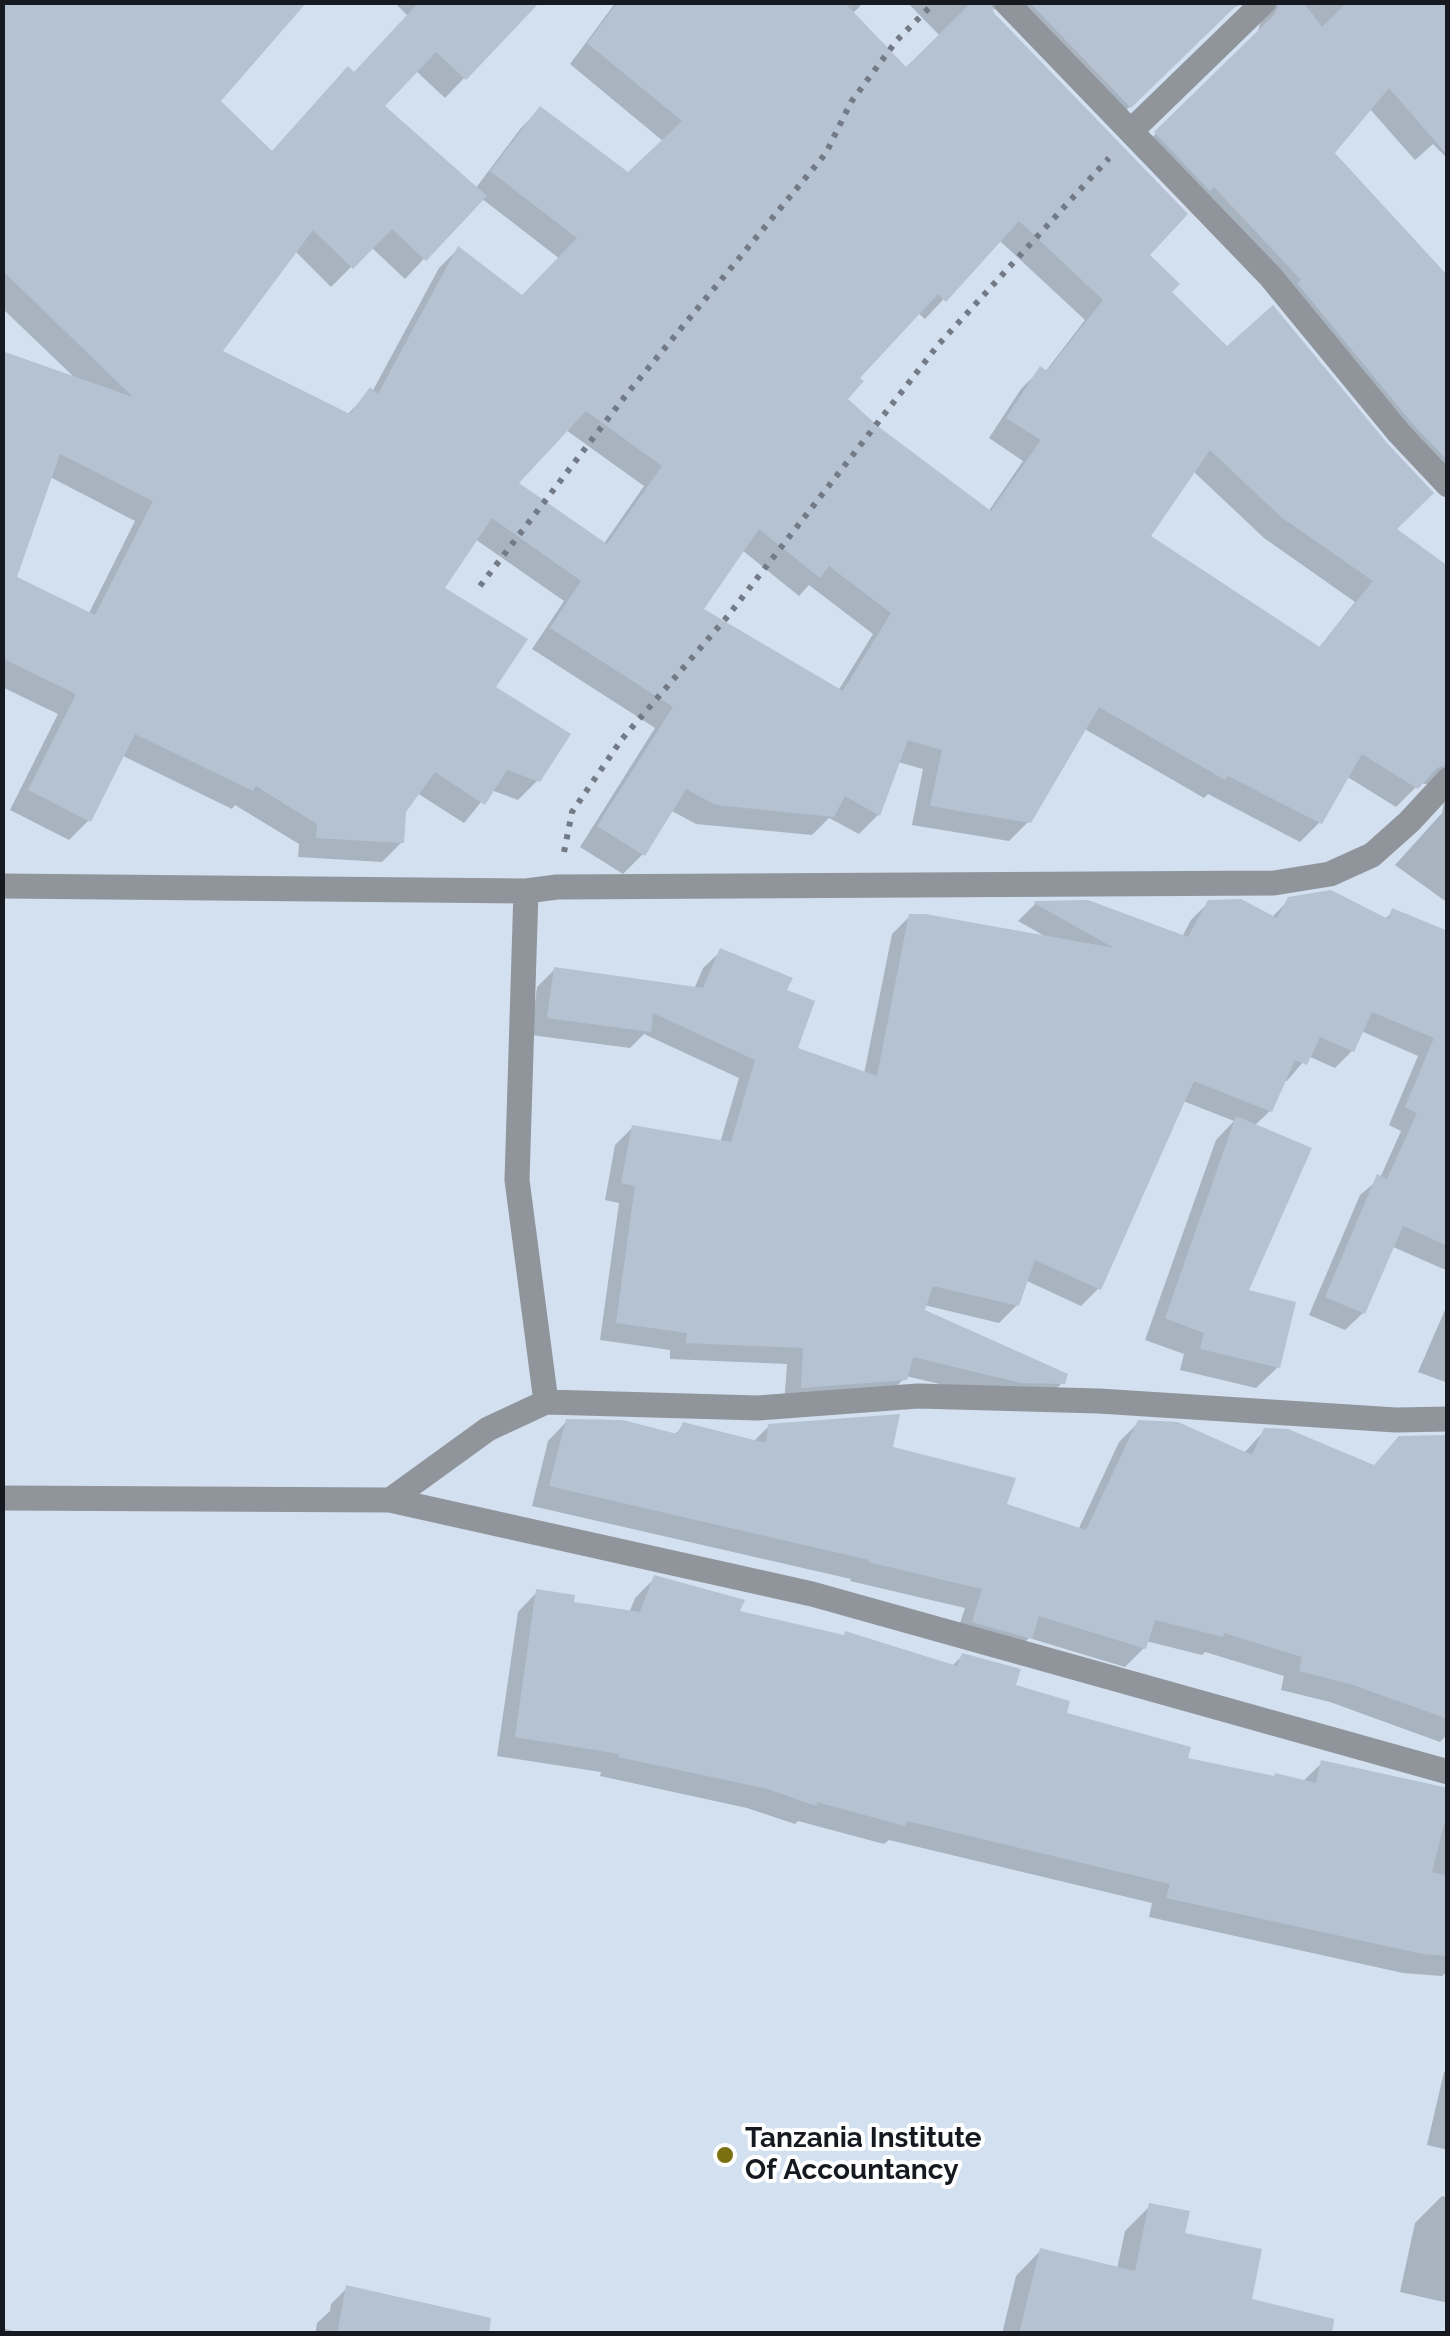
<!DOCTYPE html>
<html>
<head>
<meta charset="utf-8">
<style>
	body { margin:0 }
	#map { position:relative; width:1450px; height:2336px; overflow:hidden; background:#d3e0f0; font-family:Raleway,sans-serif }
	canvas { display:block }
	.frame { position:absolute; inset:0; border:5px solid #161a20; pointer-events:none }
</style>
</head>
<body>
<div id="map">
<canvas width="1450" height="2336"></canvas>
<div class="frame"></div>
</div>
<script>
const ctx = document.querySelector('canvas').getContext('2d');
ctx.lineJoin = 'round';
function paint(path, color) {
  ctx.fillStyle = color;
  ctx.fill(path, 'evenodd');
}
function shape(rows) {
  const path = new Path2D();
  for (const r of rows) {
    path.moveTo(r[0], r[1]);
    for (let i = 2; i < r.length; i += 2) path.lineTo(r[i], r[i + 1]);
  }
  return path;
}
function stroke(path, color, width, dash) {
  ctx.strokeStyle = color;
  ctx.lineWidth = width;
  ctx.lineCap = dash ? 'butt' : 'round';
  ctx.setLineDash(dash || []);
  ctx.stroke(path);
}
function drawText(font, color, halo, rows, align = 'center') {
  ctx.font = font + ' Raleway,sans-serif';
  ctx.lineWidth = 8;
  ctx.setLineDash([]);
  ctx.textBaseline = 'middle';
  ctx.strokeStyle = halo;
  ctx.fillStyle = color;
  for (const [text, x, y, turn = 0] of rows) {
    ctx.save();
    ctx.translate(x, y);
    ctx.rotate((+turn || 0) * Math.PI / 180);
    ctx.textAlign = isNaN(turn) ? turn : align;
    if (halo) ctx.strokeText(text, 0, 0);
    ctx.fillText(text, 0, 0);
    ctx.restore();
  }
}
paint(shape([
	[394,2,537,2,445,98,415,70,382,106,475,189,521,128,540,109,629,175,664,142,570,64,616,2,864,2,852,14,906,70,941,37,907,2,1448,2,1448,159,1433,144,1415,160,1369,108,1331,153,1448,279,1448,498,1283,301,1136,153,1257,35,1261,20,1255,9,1240,5,1230,9,1110,126,998,10,990,8,1168,292,1393,530,1448,569,1448,903,1395,865,1442,813,1445,797,1439,786,1420,783,1396,807,1346,776,1320,822,1300,842,1208,794,1204,798,1083,728,1029,821,1009,841,912,825,923,769,898,762,878,815,859,834,829,818,812,835,696,824,670,810,643,854,623,874,580,847,655,728,532,649,564,601,475,539,442,588,538,780,518,800,491,790,464,823,417,793,404,811,402,842,382,862,298,857,299,844,235,805,232,809,121,755,89,820,69,840,10,810,58,714,2,687,2,354,76,379,2,308,2,177,218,101,271,154,354,75,408,16],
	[481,198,560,259,522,298,458,249,439,268,372,392,370,391,347,415,220,352,295,251,331,287,371,247,405,279],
	[999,240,1085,320,1045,372,1040,370,1021,389,989,438,1023,461,988,512,842,402,856,378,917,312,925,319],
	[566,430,644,486,603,545,515,484],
	[1193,471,1264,538,1355,602,1318,649,1147,536],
	[50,477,135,521,88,615,14,578],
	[742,550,799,596,809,585,873,634,838,691,700,610],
	[1289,900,1384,920,1393,911,1448,934,1448,1271,1391,1246,1363,1313,1345,1330,1309,1315,1360,1195,1380,1178,1401,1131,1389,1125,1418,1056,1361,1031,1352,1051,1335,1068,1308,1056,1287,1081,1284,1080,1270,1111,1254,1126,1245,1293,1278,1367,1256,1388,1180,1370,1184,1354,1145,1340,1216,1140,1234,1121,1183,1101,1099,1288,1081,1306,1025,1280,1017,1305,999,1323,924,1305,922,1312,1063,1382,1045,1400,1002,1399,906,1376,887,1397,784,1405,787,1364,670,1359,670,1350,600,1340,619,1203,605,1200,615,1145,633,1127,720,1143,739,1078,644,1034,630,1048,531,1035,537,987,555,969,694,989,703,968,721,951,784,992,795,1049,864,1074,892,934,910,916,1048,938,1018,921,1036,903,1182,937,1191,920,1209,902,1271,918],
	[1448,1303,1448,1383,1418,1372],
	[567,1421,673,1436,684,1425,753,1442,769,1426,890,1449,1004,1506,1078,1530,1119,1442,1139,1422,1243,1454,1265,1430,1448,1530,1448,1734,1440,1742,1330,1702,1281,1690,1284,1676,1205,1652,1202,1655,1146,1641,1144,1648,1125,1667,1029,1638,1010,1657,954,1641,965,1608,850,1581,851,1579,532,1506,548,1441],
	[655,1578,737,1613,951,1667,962,1656,1064,1715,1184,1760,1302,1782,1322,1763,1448,1802,1448,1971,1442,1976,1403,1973,1149,1917,1152,1903,889,1840,884,1844,798,1821,795,1824,747,1808,600,1776,601,1772,497,1756,518,1612,537,1592,571,1604,629,1613,635,1598],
	[1448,2068,1448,2150,1427,2145,1444,2072],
	[1442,2196,1448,2198,1448,2303,1400,2292,1415,2223],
	[1150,2206,1249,2301,1334,2322,1331,2334,1002,2334,1016,2276,1041,2250,1117,2269,1125,2231],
	[347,2288,480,2334,315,2334,317,2323,330,2311,331,2304],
	[2,2328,25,2334,2,2334]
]), '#0003');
paint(shape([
	[2,2,307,2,221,101,272,151,348,66,354,72,419,2,540,2,466,80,436,52,385,106,487,196,426,261,392,229,353,269,313,230,223,351,350,414,370,387,378,394,458,246,522,295,577,238,490,171,540,106,628,172,682,121,587,43,618,2,844,2,906,67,972,2,990,2,994,13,1188,214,1150,255,1180,284,1172,292,1227,346,1273,305,1387,443,1434,493,1397,529,1448,566,1448,764,1437,768,1418,789,1362,754,1322,824,1228,776,1225,780,1099,707,1031,823,930,806,942,750,908,740,880,816,845,796,834,817,716,805,686,789,645,856,597,826,673,707,550,628,581,581,492,518,445,588,528,639,496,687,571,734,540,782,507,770,485,805,435,772,406,812,404,843,316,838,317,824,256,786,253,791,135,734,91,822,28,790,76,694,2,658,2,351,133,397,2,270],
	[1019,221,1103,300,1047,371,1040,366,1006,418,1041,440,991,511,879,427,848,399,864,381,860,378,938,294,946,302],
	[586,411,662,466,607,544,519,483],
	[1210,450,1281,517,1373,581,1320,647,1151,536],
	[60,454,153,501,95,615,17,577],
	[759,529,820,578,829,566,891,613,843,691,704,609],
	[1029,2,1240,2,1131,108],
	[1280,2,1303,2,1322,27,1347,2,1448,2,1448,156,1389,88,1335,153,1448,276,1448,461,1411,422,1297,283,1301,280,1214,187,1210,191,1154,132,1275,14],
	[1331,890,1388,919,1392,908,1448,931,1448,1246,1403,1226,1365,1314,1325,1297,1377,1174,1387,1179,1417,1113,1405,1107,1434,1038,1372,1012,1354,1052,1320,1037,1307,1065,1295,1060,1272,1112,1194,1081,1101,1290,1035,1260,1019,1306,933,1286,925,1310,1068,1374,1065,1384,1021,1383,913,1357,907,1380,801,1388,803,1348,686,1343,687,1333,616,1323,635,1186,621,1183,632,1125,731,1142,755,1060,653,1013,651,1032,547,1018,554,967,703,988,720,948,793,978,787,990,815,1001,798,1048,877,1076,909,914,925,914,1114,948,1034,903,1035,901,1088,900,1188,937,1208,900,1241,899,1277,918,1288,897],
	[1236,1116,1312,1148,1249,1290,1296,1302,1280,1368,1200,1349,1204,1333,1165,1318],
	[900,1414,893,1447,1016,1478,1007,1504,1086,1530,1138,1420,1178,1422,1252,1455,1264,1428,1288,1429,1374,1465,1399,1436,1448,1435,1448,1719,1350,1684,1299,1671,1302,1657,1224,1633,1223,1637,1155,1620,1146,1649,1039,1616,1032,1639,972,1622,982,1589,868,1562,869,1560,549,1486,566,1419,623,1420,677,1434,683,1422,766,1443,768,1424],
	[654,1575,745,1600,740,1611,844,1635,845,1631,957,1666,962,1653,1021,1669,1016,1685,1070,1701,1067,1713,1191,1747,1188,1758,1274,1776,1275,1773,1316,1783,1321,1760,1448,1788,1448,1808,1432,1872,1448,1876,1448,1956,1423,1954,1166,1898,1170,1884,907,1821,905,1826,817,1802,816,1806,768,1789,618,1757,619,1754,515,1737,536,1589,575,1595,574,1602,640,1612],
	[1149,2203,1190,2211,1185,2233,1262,2249,1252,2299,1334,2319,1332,2334,1019,2334,1040,2248,1135,2271],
	[346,2285,491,2318,489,2334,337,2334]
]), '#b5c2d2');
stroke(shape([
	[480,586,626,395,826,153,851,102,897,40,935,2],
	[564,852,572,812,622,739,727,617,938,345,1109,158]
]), '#727a85', 6, [5, 8]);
stroke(shape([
	[1006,2,1270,276,1399,433,1448,485],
	[1132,130,1264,2],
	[2,886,526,891,557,887,1274,883,1330,874,1372,855,1409,822,1448,780],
	[526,891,517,1180,546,1402],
	[2,1498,390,1500,812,1594,1448,1772],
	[390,1500,488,1429,546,1402,758,1408,918,1396,1099,1401,1396,1420,1448,1419]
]), '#8f959b', 25);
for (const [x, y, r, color] of [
	[725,2155,10,"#7a700f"]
]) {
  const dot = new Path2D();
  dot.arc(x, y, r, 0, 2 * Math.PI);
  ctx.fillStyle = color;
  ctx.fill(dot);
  stroke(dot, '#fff', 4);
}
drawText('bold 28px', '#161a20', '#fff', [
	["Tanzania Institute",745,2139],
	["Of Accountancy",745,2171]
], 'left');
</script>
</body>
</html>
